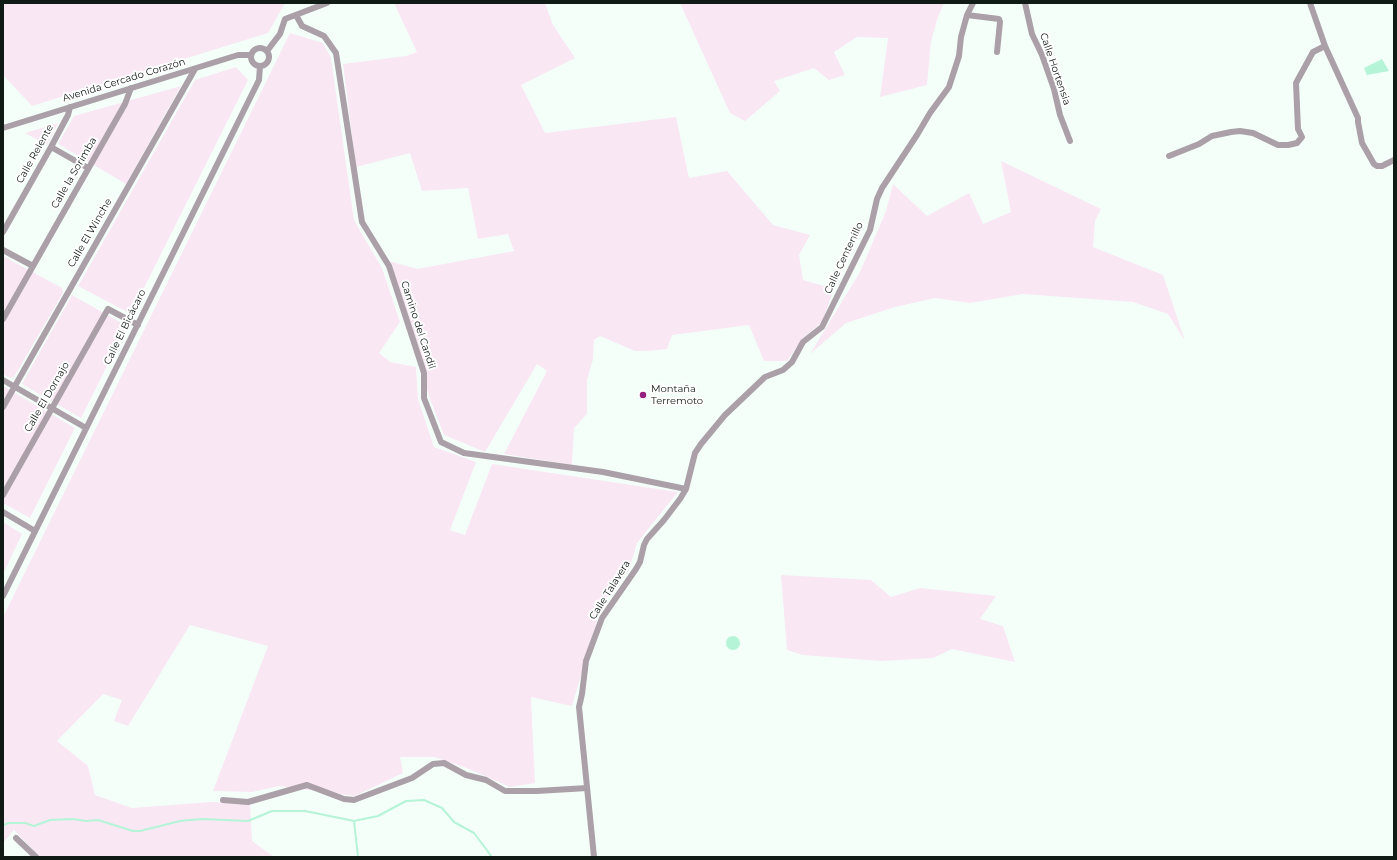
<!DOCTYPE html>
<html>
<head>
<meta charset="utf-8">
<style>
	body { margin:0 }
	#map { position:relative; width:1397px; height:860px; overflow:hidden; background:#f4fff9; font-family:Montserrat,sans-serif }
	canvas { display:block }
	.frame { position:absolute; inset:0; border:4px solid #111b16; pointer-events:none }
</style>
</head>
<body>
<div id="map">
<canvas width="1397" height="860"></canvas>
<div class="frame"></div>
</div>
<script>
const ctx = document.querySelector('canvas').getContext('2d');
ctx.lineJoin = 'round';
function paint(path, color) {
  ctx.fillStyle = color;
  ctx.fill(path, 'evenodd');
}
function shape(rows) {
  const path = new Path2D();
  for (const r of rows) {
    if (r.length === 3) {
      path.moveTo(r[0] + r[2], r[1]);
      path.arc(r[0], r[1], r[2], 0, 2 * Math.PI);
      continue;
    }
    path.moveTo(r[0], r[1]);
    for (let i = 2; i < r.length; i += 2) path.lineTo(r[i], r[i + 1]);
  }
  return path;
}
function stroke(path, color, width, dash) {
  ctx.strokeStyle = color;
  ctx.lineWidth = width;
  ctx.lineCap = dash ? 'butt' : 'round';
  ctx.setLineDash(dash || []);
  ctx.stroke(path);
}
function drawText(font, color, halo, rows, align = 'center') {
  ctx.font = font + ' Montserrat,sans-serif';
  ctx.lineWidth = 4;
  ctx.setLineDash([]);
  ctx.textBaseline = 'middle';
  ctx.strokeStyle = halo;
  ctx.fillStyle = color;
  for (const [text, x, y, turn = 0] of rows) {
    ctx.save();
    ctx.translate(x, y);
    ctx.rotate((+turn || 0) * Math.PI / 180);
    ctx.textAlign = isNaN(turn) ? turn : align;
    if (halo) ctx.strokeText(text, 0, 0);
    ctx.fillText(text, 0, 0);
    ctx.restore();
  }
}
paint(shape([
	[3,3,285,3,268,33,32,106,3,75],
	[394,3,545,3,553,25,575,58,521,85,545,133,676,117,689,178,727,171,773,225,810,235,799,255,803,280,834,289,822,322,802,339,787,361,764,361,749,325,672,335,667,349,648,351,635,351,600,336,594,340,593,359,587,380,587,414,574,428,572,465,504,454,547,371,537,364,485,452,444,435,430,399,389,261,417,269,514,251,508,234,478,239,468,188,422,191,410,153,356,167,343,64,406,56,417,52],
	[680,3,944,3,938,17,931,41,927,85,880,97,888,38,857,37,834,52,845,75,829,80,814,68,774,81,780,91,745,121,730,113],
	[290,33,323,43,331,58,354,220,382,268,400,322,379,353,390,362,416,367,418,399,434,447,476,462,450,530,465,535,492,464,678,492,637,543,629,570,602,603,572,706,531,697,535,783,510,787,464,767,434,757,400,757,403,773,355,796,279,786,252,792,213,791,268,646,190,625,128,726,114,721,122,700,103,694,57,741,88,766,95,795,132,808,211,802,250,804,252,841,274,857,40,857,14,830,3,843,3,617],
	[236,67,248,80,131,314,78,286,195,80],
	[181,86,126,184,58,144,74,116],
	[58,123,47,145,25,133],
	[1001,161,1101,209,1095,221,1093,247,1163,275,1185,341,1168,314,1133,302,1023,294,970,303,935,298,895,307,846,323,810,354,860,272,886,211,893,184,927,216,969,193,983,224,1011,212],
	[3,256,62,288,63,293,14,377,10,378,3,374],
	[72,295,127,326,81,418,22,384],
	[3,386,75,428,30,518,3,503],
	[3,522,22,534,3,574],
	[781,575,871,580,891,597,920,588,996,596,980,619,1003,626,1015,662,952,649,933,658,881,661,803,655,787,650]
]), '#f9e7f4');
paint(shape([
	[1382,59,1389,71,1367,75,1364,68],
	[733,643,7]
]), '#b5f4d6');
stroke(shape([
	[354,821,358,857],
	[3,825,9,823,25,823,34,826,50,820,73,819,86,821,98,820,133,831,140,831,180,821,202,819,248,821,272,811,305,811,354,821,378,816,406,801,424,800,442,808,454,822,474,833,492,857]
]), '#b5f4d6', 2);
stroke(shape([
	[1025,3,1032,34,1042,55,1054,89,1060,115,1070,141],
	[1310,3,1325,46,1358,118,1358,122,1362,143,1374,164,1377,166,1382,166,1394,160],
	[296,15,302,26,324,36,336,53,362,222,389,266,424,373,424,398,441,442,464,453,603,472,686,489],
	[967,15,999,19,1000,22,997,52],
	[260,57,9],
	[267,51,280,34,285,19,327,3],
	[3,128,238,55,251,55],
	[51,147,88,168],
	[1169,156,1199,144,1212,136,1231,132,1240,131,1253,133,1278,145,1288,145,1297,143,1302,137,1298,129,1296,83,1313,52,1325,46],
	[3,232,51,147,68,115,70,107],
	[3,250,33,266],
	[3,319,125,104,131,88],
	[3,380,86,428],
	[3,407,195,69],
	[3,495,108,309,138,325],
	[3,512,35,531],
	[3,596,259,80,260,66],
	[223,800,248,802,307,785,344,799,354,800,412,778,433,764,444,763,466,775,486,780,505,791,537,791,587,788],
	[16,838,36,857],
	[594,857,579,707,582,694,586,661,602,618,636,569,640,562,644,545,647,539,664,520,680,499,686,489,695,453,701,444,725,415,765,377,783,370,792,362,803,342,822,327,870,230,877,199,882,188,917,135,930,113,949,87,959,56,961,37,967,15,973,3]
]), '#aba0a8', 6);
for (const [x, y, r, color] of [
	[643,395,4,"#942180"]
]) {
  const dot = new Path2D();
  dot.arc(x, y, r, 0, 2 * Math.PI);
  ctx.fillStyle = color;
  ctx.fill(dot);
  stroke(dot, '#fff', 1.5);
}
drawText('10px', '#111b16', '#fff', [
	["Calle Hortensia",1055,69,71],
	["Avenida Cercado Corazón",124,80,-17],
	["Calle Relente",35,154,-61],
	["Calle la Sorimba",74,173,-60],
	["Calle El Winche",90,233,-60],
	["Calle Centenillo",844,258,-65],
	["Camino del Candil",418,325,72],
	["Calle El Bicácaro",125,327,-64],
	["Calle El Dornajo",47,397,-60],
	["Calle Talavera",610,590,-58]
]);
drawText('10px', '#111b16', '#fff', [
	["Montaña",651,389],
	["Terremoto",651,401]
], 'left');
</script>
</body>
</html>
